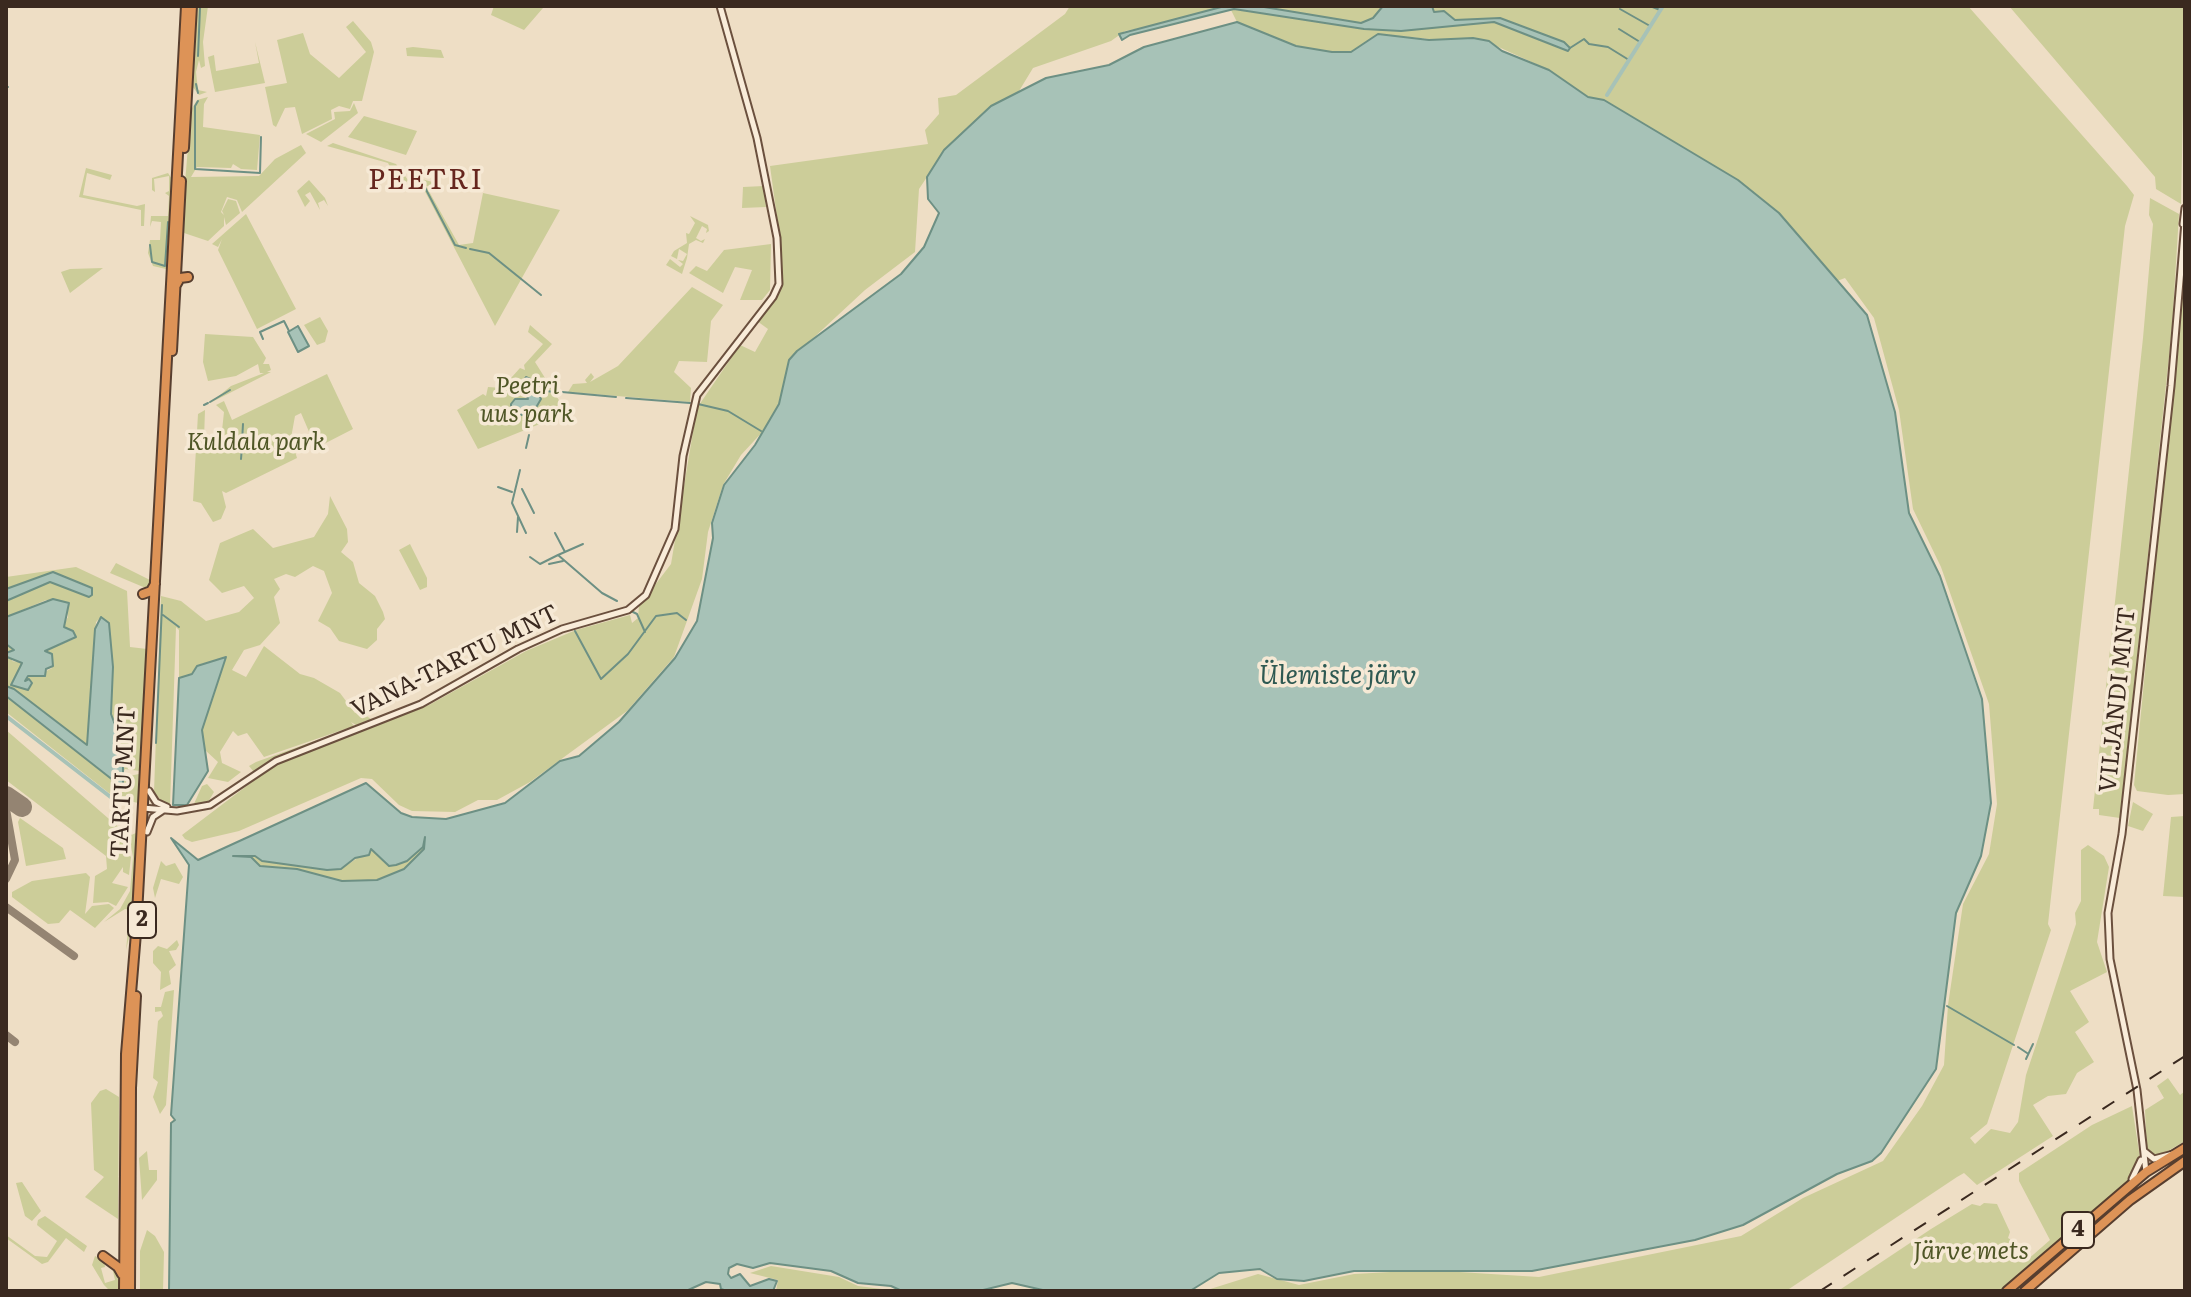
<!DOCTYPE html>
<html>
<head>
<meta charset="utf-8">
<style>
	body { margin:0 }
	#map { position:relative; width:2191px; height:1297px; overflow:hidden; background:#eedec5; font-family:Literata,serif }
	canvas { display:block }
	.frame { position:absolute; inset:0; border:8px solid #3a291f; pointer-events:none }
</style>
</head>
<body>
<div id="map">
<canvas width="2191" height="1297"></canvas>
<div class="frame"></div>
</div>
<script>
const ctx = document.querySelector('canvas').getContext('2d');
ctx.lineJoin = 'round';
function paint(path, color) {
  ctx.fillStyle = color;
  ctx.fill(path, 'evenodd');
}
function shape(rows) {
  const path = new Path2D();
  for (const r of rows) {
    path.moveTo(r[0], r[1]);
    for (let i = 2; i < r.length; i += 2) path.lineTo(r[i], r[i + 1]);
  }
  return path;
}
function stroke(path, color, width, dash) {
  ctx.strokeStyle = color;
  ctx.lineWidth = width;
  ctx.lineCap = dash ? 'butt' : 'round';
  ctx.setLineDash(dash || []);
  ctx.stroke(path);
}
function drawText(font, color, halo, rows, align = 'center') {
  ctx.font = font + ' Literata,serif';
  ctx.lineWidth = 7;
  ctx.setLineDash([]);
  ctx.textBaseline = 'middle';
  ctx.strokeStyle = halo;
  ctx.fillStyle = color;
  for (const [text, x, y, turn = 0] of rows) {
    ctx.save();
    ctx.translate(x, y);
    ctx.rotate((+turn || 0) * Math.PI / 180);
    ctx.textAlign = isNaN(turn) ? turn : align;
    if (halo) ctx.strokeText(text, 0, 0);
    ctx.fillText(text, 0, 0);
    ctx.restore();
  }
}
paint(shape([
	[208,6,203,42,205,66,201,68,199,60,196,72,198,90,207,92,199,95,192,86,196,22,198,8],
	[494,6,542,6,543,8,524,30,491,15],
	[1070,6,1968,6,2127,186,2134,195,2125,226,2048,924,2051,930,1987,1124,1970,1138,1975,1144,1991,1129,2010,1133,2018,1122,2026,1075,2076,924,2075,913,2081,901,2081,850,2088,845,2104,856,2109,867,2097,942,2107,972,2070,991,2089,1022,2075,1032,2094,1062,2077,1073,2066,1094,2048,1096,2033,1105,2053,1136,1977,1185,1964,1173,1957,1177,1786,1291,1204,1291,1258,1274,1299,1285,1354,1274,1427,1270,1539,1277,1741,1236,1803,1198,1883,1161,1922,1106,1944,1065,1948,1005,1963,904,1989,854,1997,804,1989,704,1941,567,1913,509,1899,410,1874,318,1845,278,1837,281,1779,213,1738,180,1604,100,1588,97,1549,70,1481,39,1449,41,1378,34,1351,52,1332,52,1296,46,1237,22,1231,10,1125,31,1111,41,1033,68,1016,96,991,106,944,150,927,177,919,189,915,252,865,290,795,355,779,414,741,455,723,485,708,532,702,579,674,657,627,711,530,782,497,800,478,800,455,812,412,811,399,805,372,779,361,778,239,831,192,842,185,839,182,835,273,766,429,705,526,651,576,630,630,615,632,623,638,618,639,606,671,564,697,408,740,345,755,352,768,329,757,321,770,308,781,288,782,254,770,166,928,144,925,130,939,114,938,98,956,95,1065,14],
	[2009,6,2185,6,2181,204,2156,189,2155,177],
	[353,21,371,42,374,52,362,101,353,101,350,109,339,106,331,110,332,119,302,134,295,107,285,108,276,127,273,125,265,87,287,83,277,40,303,33,310,54,339,78,366,52,346,27],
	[255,42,265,83,215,92,208,57,214,55,216,71,259,63],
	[413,47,441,50,444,58,407,56,406,48],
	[208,97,204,104,203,127,260,135,257,170,241,169,233,164,231,168,197,167,191,177,259,176,275,159,301,145,306,153,242,212,237,200,227,197,221,212,224,215,222,211,228,199,236,201,240,213,226,225,224,217,224,226,208,241,181,232,191,110,197,100],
	[354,103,358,113,321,142,306,134,335,119,334,112,350,111],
	[364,116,417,131,406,155,348,137],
	[333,143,396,164,408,180,401,188,388,163,327,146],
	[86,168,112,175,110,180,87,173,83,195,137,206,145,204,144,226,141,226,141,210,79,197],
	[168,173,172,179,166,269,153,266,148,253,150,240,160,240,161,222,152,221,150,227,151,216,168,216,169,196,165,193,169,191,169,176,154,179,155,192,152,190,152,178],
	[418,178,436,183,435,187,426,186,459,245,473,243,483,193,560,210,495,326],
	[309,180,325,198,328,206,324,200,318,203,320,210,310,192,305,195,310,201,305,207,297,191],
	[764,186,766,207,742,208,743,187],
	[2150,198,2179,214,2172,328,2120,818,2099,815,2099,809,2093,809,2143,338,2153,224,2149,215],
	[263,199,246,214,296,309,257,329,218,250,212,246,218,250,222,239,218,247,212,244],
	[690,216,708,225,709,231,706,233,707,229,702,226,696,238,701,241,705,239,703,243,696,240,689,244,687,258,682,274,666,265,670,259,680,267,683,264,678,260,683,261,687,254,679,249,677,259,671,256,674,251,687,243,686,233,689,234,695,223],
	[771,244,770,290,762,300,740,300,752,270,735,267,723,293,689,273,696,266,707,271,724,250],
	[2185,258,2185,794,2168,795,2137,791,2134,785],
	[103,268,70,293,61,272,70,269],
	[692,287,723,305,711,321,707,362,679,361,674,372,691,388,690,402,568,392,573,384,587,383,585,380,591,373,594,377,590,382,618,366],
	[320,317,328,331,325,342,317,345,304,325],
	[530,325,552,344,535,362,567,413,478,449,457,410,483,394,486,396,488,387,502,388,520,368,525,370,524,365,543,344,528,332],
	[205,334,253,337,266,358,263,364,269,364,271,370,267,372,271,372,210,403,231,386,264,373,260,373,258,364,236,376,208,381,203,362],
	[327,374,353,429,316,448,301,413,295,416,291,438,297,458,226,493,222,491,226,507,221,519,213,522,201,503,193,501,198,414,205,410,204,439,221,440,224,412,216,405,224,401,232,420],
	[330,496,347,529,348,542,341,552,353,562,359,583,375,596,383,612,385,619,377,629,377,640,367,649,339,641,330,628,318,621,332,593,324,571,313,566,295,577,286,574,274,579,280,589,274,597,280,623,260,645,244,650,232,670,246,677,264,646,300,674,314,678,340,693,355,713,359,711,371,719,356,725,351,722,354,726,264,757,247,733,238,736,233,731,220,752,222,763,241,772,228,782,208,778,218,762,205,750,202,730,223,658,197,666,192,674,179,678,179,630,176,627,170,806,165,805,154,792,161,596,181,601,206,621,239,612,254,598,244,586,222,593,209,580,220,543,253,529,273,548,314,537,328,514],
	[410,544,427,578,427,587,420,590,399,550],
	[116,563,150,580,148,589,110,573],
	[76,567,127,591,130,647,147,649,140,771,125,769,123,773,129,776,139,774,138,803,114,797,6,712,6,696,123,787,123,761,115,743,111,714,113,667,109,623,101,617,96,622,87,745,6,686,6,644,14,647,12,661,22,663,11,684,28,690,32,683,25,681,28,676,41,674,52,668,52,654,45,651,74,639,63,626,68,617,66,603,46,600,6,617,6,601,50,582,87,586,53,572,6,589,6,577],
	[6,730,123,831,130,850,127,853,131,857,129,875,123,872,123,867,112,883,128,887,116,906,108,902,93,903,95,876,107,869,106,856,6,780],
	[320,739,254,772,249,766,256,762],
	[207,784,214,792,208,802,193,806,202,786],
	[2133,802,2153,814,2143,831,2128,826],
	[2185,816,2185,897,2163,896,2171,817],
	[20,818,63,848,66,859,26,866,18,822],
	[136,833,134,917,126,950,130,910,125,909,104,922,120,909,130,891,133,857,129,836],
	[426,836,424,849,404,869,377,880,342,881,297,869,260,866,251,857,233,855,255,856,314,868,347,865,371,849,388,866,407,861,423,847],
	[161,861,166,866,175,863,183,877,179,884,161,879,155,898,153,888],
	[86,873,90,877,85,914,92,906,109,904,114,908,95,928,70,910,59,923,48,924,12,897,12,892,32,881],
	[177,940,179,945,176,950,169,951,176,965,169,971,171,984,160,990,161,972,153,963,153,951,158,946,167,949],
	[174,990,166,1105,160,1114,153,1097,158,1082,153,1078,158,1021,163,1016,161,1011,155,1012,155,1007,161,1007,165,992],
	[2168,1078,2180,1095,2185,1091,2185,1141,2156,1158,2147,1152,2145,1110,2164,1098,2157,1086],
	[106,1089,119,1097,118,1219,85,1197,104,1177,94,1170,91,1103,100,1091],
	[2132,1106,2140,1158,2132,1177,2000,1291,1838,1291,1931,1229,1972,1204,1980,1206,1984,1203,1997,1204,2010,1232,2008,1238,2018,1244,2026,1261,2050,1240,2019,1181,2019,1173,2092,1125],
	[147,1151,149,1170,157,1170,157,1180,142,1200,139,1158],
	[2143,1179,2086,1234,2020,1291,2014,1291],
	[22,1182,41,1211,32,1221,25,1216,16,1183],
	[45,1216,87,1246,84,1252,66,1238,48,1262,42,1264,6,1238,6,1235,35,1256,47,1257,57,1241,37,1225,38,1220],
	[147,1230,155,1236,164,1252,163,1291,140,1291,140,1251],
	[95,1256,104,1261,105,1267,101,1268,105,1283,115,1280,112,1267,106,1262,119,1272,119,1291,110,1291,104,1285,92,1265],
	[771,1266,839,1277,858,1286,898,1291,776,1291,778,1280,750,1273]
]), '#cccd99');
const water = shape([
	[1225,6,1258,6,1361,23,1373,18,1383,6,1432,6,1434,12,1444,11,1455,20,1500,18,1564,42,1570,48,1568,51,1494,22,1401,31,1364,29,1234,9,1130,35,1122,40,1119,34,1225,6],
	[1237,22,1296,46,1332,52,1351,52,1378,34,1429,40,1473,38,1489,41,1502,51,1549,70,1588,97,1604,100,1738,180,1779,213,1867,315,1895,412,1909,513,1940,576,1982,699,1991,803,1981,856,1956,913,1936,1069,1881,1153,1872,1161,1837,1174,1743,1225,1695,1240,1532,1271,1354,1271,1304,1281,1277,1279,1260,1269,1219,1273,1190,1291,1047,1291,1012,1283,979,1291,902,1291,891,1286,858,1283,831,1271,770,1263,753,1268,737,1264,729,1268,728,1274,731,1278,740,1274,750,1286,769,1279,777,1281,773,1291,727,1291,721,1289,720,1284,706,1282,686,1291,169,1291,171,1123,175,1120,171,1115,189,865,171,838,198,860,366,783,401,813,412,817,446,819,505,803,560,761,579,756,619,722,675,658,697,621,713,538,712,523,724,485,755,445,779,404,789,360,797,351,901,274,924,247,939,213,928,199,927,177,944,150,991,106,1046,78,1109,65,1144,47,1237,22],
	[425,837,424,849,404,869,377,880,342,881,297,869,260,866,251,857,233,856,255,856,262,861,327,870,341,869,355,858,369,855,371,849,389,866,396,865,407,861,423,847,425,837],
	[298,326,309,346,298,352,288,332,298,326],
	[526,377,532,380,541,399,534,411,522,415,511,410,511,404,515,399,528,399,522,383,526,377],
	[53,572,92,588,92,595,89,597,50,582,6,601,6,589,53,572],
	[53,599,69,603,64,627,73,631,76,637,45,651,52,654,53,666,46,669,45,676,28,676,25,681,29,679,32,683,28,690,11,685,22,663,7,657,6,653,14,650,6,644,6,617,53,599],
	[101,617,109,623,113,667,111,714,117,730,115,743,123,762,123,788,6,696,6,686,14,689,87,745,95,629,101,617],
	[226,657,202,730,208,771,187,805,173,805,179,678,192,674,197,666,226,657]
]);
paint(water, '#a7c2b7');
stroke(water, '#6d9084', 2);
stroke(shape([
	[1650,6,1660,10],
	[1620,9,1650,26],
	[1619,29,1640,42],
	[1570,48,1584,39,1589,44,1608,47,1629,60],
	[198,56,200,8],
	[196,84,198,93],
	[6,87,8,87],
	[198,101,195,106,195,169,260,173,261,137],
	[421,180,455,245,466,248],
	[150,245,152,262,165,266,168,222],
	[470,249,489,253,541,295],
	[263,339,260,332,284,321,289,331],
	[546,391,554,392],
	[562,392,616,397],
	[626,398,690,403],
	[210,402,230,390],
	[698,404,728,411,761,431],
	[204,405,208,403],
	[529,414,529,419],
	[530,430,530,428],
	[242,442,243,424],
	[526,448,529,435],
	[241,459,242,446],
	[520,470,512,503,526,533],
	[498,487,512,492],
	[522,489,534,513],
	[517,532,518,517],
	[555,533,565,552],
	[558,555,583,544],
	[530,557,540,564,558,555,602,593,617,601],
	[549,564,563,561],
	[631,611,637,614,645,632],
	[163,615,179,627],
	[575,631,601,679,628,654,656,616,677,613,686,620],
	[156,743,162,605],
	[1947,1006,2014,1045],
	[2018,1047,2027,1053],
	[2026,1059,2033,1044]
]), '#6d9084', 2);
stroke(shape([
	[1607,95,1663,6],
	[6,716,117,802]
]), '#a7c2b7', 4);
stroke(shape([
	[6,809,15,860,6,879],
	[6,907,74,956],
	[6,1035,15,1042]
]), '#948472', 8);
stroke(shape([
	[6,796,22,807]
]), '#948472', 20);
const secondary = shape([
	[2183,224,2185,208],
	[149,791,156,802,167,807],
	[143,808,177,811,210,805,276,761,421,704,518,649,562,629,628,610,646,595,675,529,683,456,697,395,773,297,779,284,777,238,757,138,720,6],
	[147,832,153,817,162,811],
	[2144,1151,2154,1159,2173,1154],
	[2146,1172,2137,1090,2110,959,2108,913,2122,834,2171,386,2185,222],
	[2132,1179,2141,1160]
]);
const highway = shape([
	[184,148,192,6],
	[176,285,180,278,188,277],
	[172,351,181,181],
	[143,594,151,591,155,584],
	[103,1256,118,1267,122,1274],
	[124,1291,126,1054,136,933,186,6],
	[130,1291,131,1088,136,996],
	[2007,1291,2146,1172,2185,1148],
	[2025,1291,2130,1200,2185,1161]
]);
stroke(secondary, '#6b503e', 9);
stroke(highway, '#573e2f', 12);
stroke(secondary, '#f9ecd9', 5);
stroke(highway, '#dd9357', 8);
stroke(shape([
	[1820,1291,2185,1056]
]), '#3a291f', 2, [14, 14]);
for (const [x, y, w] of [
	[142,920,28],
	[2078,1230,32]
]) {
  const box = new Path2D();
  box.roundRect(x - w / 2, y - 18, w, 36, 6);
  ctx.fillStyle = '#f6e9d5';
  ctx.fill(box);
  stroke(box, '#3a291f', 2);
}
drawText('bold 22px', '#3a291f', null, [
	["2",142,920],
	["4",2078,1230]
]);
drawText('italic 24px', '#4f5626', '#f6e9d5', [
	["Peetri",527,387],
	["uus park",527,415],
	["Kuldala park",256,443],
	["Järve mets",1971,1252]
]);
drawText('24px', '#3a291f', '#f6e9d5', [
	["VANA-TARTU MNT",455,662,-26],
	["VILJANDI MNT",2118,700,-84],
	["TARTU MNT",124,782,-87]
]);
drawText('italic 26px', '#2e5952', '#f6e9d5', [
	["Ülemiste järv",1338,676]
]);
ctx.letterSpacing = '2px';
drawText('28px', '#66261e', '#f6e9d5', [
	["PEETRI",426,181]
]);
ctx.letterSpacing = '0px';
</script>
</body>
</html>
